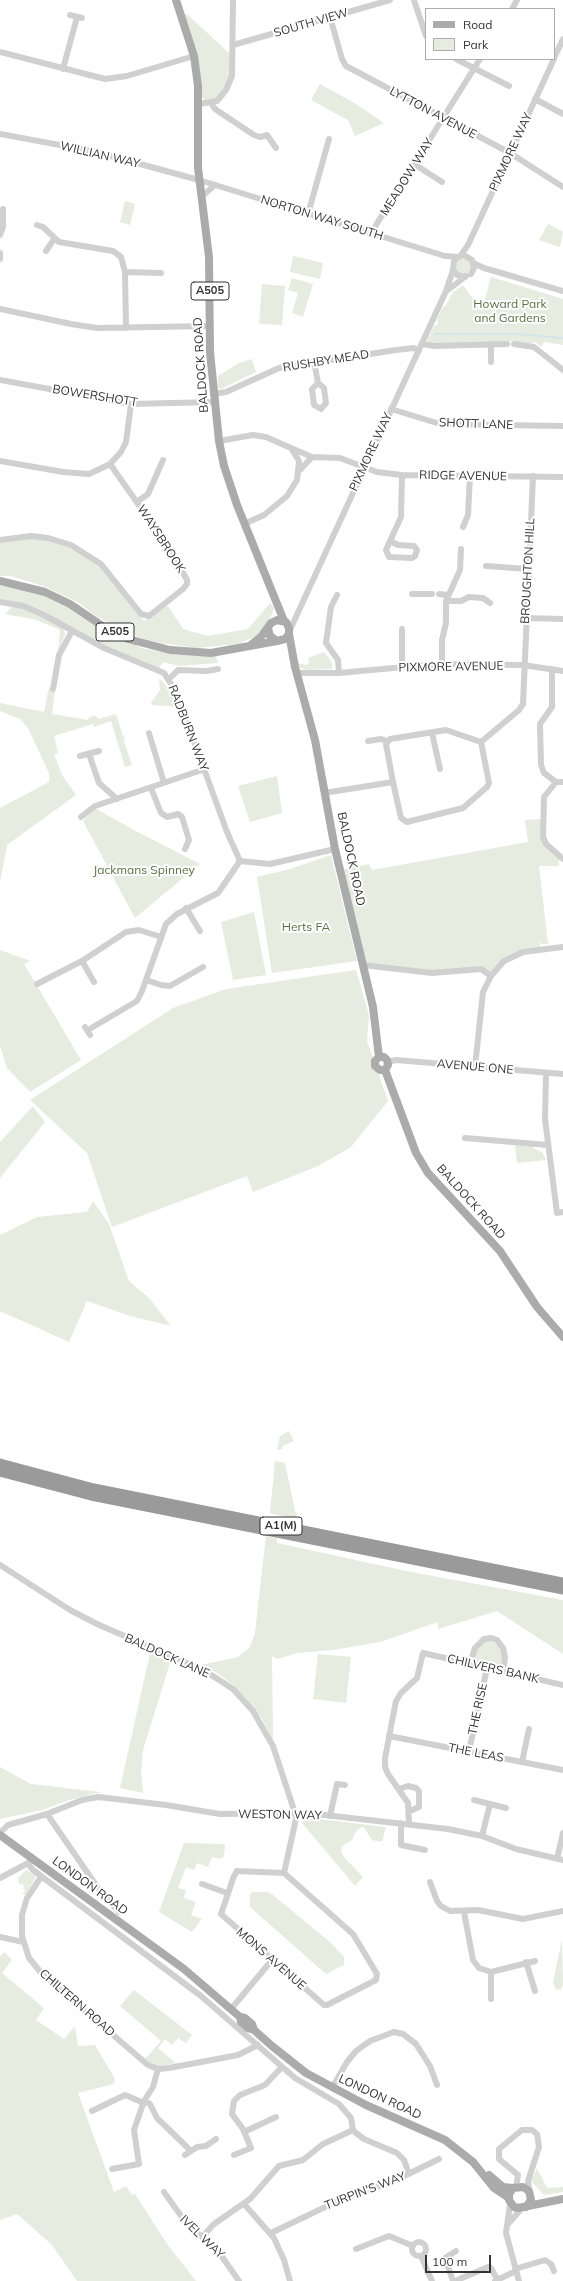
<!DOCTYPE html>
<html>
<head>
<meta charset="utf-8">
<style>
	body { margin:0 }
	#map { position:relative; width:563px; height:2281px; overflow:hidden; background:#fff; font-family:Mulish,sans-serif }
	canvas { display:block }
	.legend { position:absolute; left:425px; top:8px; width:130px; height:52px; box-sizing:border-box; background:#fff; border:1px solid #adadad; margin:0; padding:5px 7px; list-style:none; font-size:12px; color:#333 }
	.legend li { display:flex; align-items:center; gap:8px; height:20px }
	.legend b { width:20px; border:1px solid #adadad }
	.scale { position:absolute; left:425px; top:2255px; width:66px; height:18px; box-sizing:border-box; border:2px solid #333; border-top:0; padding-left:5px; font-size:12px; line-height:14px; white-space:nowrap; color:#333; -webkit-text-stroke:3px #fff; paint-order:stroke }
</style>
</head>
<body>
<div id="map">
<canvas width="563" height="2281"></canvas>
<ul class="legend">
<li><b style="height:5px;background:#ababab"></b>Road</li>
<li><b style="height:11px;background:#e6ecdf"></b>Park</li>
</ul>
<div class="scale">100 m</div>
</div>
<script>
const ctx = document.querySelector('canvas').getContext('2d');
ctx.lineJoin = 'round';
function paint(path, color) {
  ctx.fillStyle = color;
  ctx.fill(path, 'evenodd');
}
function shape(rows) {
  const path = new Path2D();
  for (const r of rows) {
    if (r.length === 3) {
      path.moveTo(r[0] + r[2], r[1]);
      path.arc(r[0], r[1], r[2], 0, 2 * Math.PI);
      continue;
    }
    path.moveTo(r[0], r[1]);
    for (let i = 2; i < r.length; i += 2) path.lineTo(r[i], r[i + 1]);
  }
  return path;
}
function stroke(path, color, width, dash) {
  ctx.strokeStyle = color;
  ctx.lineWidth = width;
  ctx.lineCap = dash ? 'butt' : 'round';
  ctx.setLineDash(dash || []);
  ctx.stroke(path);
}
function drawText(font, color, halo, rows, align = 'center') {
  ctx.font = font + ' Mulish,sans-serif';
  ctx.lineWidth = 4;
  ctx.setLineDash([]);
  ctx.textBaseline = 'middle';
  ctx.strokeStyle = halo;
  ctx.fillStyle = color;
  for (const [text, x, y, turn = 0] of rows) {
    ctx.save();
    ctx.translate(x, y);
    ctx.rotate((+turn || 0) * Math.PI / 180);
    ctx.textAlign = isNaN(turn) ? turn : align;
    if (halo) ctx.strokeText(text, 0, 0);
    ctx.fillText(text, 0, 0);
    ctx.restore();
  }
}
paint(shape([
	[187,14,230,54,230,73,226,85,216,99,205,101,202,97,184,15],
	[320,84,356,104,384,123,355,136,348,120,311,100],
	[125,201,135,204,130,225,120,222],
	[548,224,563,232,560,247,539,240],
	[293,256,323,263,320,279,290,272],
	[463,266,8],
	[491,277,563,299,563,345,544,342,541,347,535,342,531,344,514,341,431,344,427,341,434,326,438,324,437,319,443,307,445,307,453,292,463,285,474,300,484,303],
	[292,278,313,284,303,317,292,313,298,293,288,290],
	[262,284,285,286,282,325,259,324],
	[252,359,256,372,221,389,218,388,218,376,239,363],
	[25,538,49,540,71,547,103,569,144,621,165,606,168,606,183,629,208,636,248,629,270,603,274,608,272,615,259,635,238,644,196,648,161,643,141,638,120,629,96,616,79,603,46,587,11,576,0,576,0,542],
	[0,585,28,589,62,603,127,641,142,648,177,655,216,656,218,663,179,666,163,662,159,668,102,644,24,604,0,599],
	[13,606,37,614,64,629,65,635,58,651,60,630,37,620,5,614],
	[324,652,332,663,332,669,306,670,298,667,297,663,307,665,309,663,308,658],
	[159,678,170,689,177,707,152,705,151,703,160,690],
	[49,687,55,689,52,714,88,720,89,717,96,716,99,719,116,714,123,736,125,735,124,741,132,765,125,767,111,721,94,727,93,724,54,736,58,753,54,754,62,775,76,795,7,845,0,883,0,808,49,782,49,773,28,728,20,719,0,711,0,703,44,712],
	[277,776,282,813,250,822,238,786],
	[95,808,130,828,200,864,135,918,83,821],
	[542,819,542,842,559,857,559,866,539,866,548,944,541,944,540,937,540,950,523,952,504,961,491,976,481,969,432,973,366,966,341,875,346,874,344,869,369,864,372,870,528,842,525,820],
	[331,855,357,961,272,973,257,877,290,869],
	[254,912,266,975,233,980,221,922],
	[0,950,30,961,24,964,81,1060,30,1092,7,1068,0,1046],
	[356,970,369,1015,367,1041,388,1101,351,1147,318,1166,253,1192,247,1176,112,1227,87,1153,30,1100,173,1008,226,989],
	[33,1106,45,1122,0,1178,0,1142],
	[515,1145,533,1146,533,1148,542,1152,546,1160,517,1163],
	[93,1201,109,1224,129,1281,149,1298,171,1326,130,1316,87,1301,69,1342,0,1311,0,1235,37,1217,87,1212],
	[289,1431,294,1441,283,1446,282,1449,277,1450,280,1436],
	[275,1461,285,1463,297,1520,270,1513],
	[266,1536,277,1538,277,1543,411,1572,563,1600,563,1654,497,1611,438,1629,438,1622,380,1642,333,1650,298,1653,277,1659,272,1656,273,1740,261,1717,233,1685,216,1672,201,1665,238,1657,250,1647,255,1633],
	[486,1639,499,1644,504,1656,501,1667,473,1661,473,1653],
	[150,1653,170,1663,143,1750,141,1772,143,1793,120,1788],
	[318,1654,351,1657,346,1703,313,1699],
	[0,1767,31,1784,101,1792,69,1800,42,1810,0,1819],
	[319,1819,386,1827,382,1842,372,1840,365,1829,362,1827,356,1831,352,1840,342,1846,341,1851,343,1856,363,1877,355,1886,302,1823,306,1820],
	[184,1843,225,1844,224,1856,221,1859,212,1857,208,1867,197,1863,194,1870,186,1867,178,1888,186,1890,184,1898,196,1902,191,1915,202,1919,192,1932,159,1912],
	[26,1870,35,1875,35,1879,25,1895,22,1893,25,1892,23,1884,19,1884,18,1878],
	[252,1892,268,1892,273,1895,331,1943,344,1957,344,1965,326,1974,250,1907,250,1895],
	[562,1939,563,1985,561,1989,556,1990,553,1982],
	[5,1952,12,1960,2,1973,44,2008,36,2020,64,2039,75,2026,78,2046,95,2045,115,2079,114,2084,78,2093,114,2192,126,2186,132,2195,135,2194,167,2244,196,2281,77,2281,52,2245,17,2214,0,2220,0,1956],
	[134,1990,192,2035,186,2043,178,2038,172,2045,165,2039,158,2048,176,2063,158,2067,145,2059,161,2041,120,2006],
	[537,2168,547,2188,563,2187,563,2192,544,2195,531,2181]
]), '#e6ecdf');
stroke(shape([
	[435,334,517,334,563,338]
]), '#cfe2ee', 1.5);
stroke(shape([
	[414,0,426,36],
	[512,9,517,0],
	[70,15,82,18],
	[330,17,342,59,346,66,510,153,563,187],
	[233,45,390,0],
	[0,52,105,79,127,76,194,56],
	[554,58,563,39],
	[456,59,509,86],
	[63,69,77,17],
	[535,99,563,114],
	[211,103,215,109,254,135,260,137,267,135,276,148],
	[199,104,217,101,226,90,232,76,233,0],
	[0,134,92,151,199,180,445,256,458,257],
	[414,164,442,182],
	[201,197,215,185],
	[308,214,329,139],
	[37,225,43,227,59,242,113,251,121,257,125,272,126,328],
	[373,234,376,225,480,59],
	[0,235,3,227,3,209],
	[46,251,54,239],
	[0,253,0,259],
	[461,255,468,245,554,59],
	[473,263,484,268,563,291],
	[125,272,161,273],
	[465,277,457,275,453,270,454,261,458,257,464,255,472,260,474,268,471,274],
	[448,290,466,276],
	[0,309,71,324,97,328,209,326],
	[422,344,434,346,507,344],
	[514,344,534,347,563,370],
	[314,361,318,383,324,388,326,403,321,409,314,405,312,389,318,383],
	[491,362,491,344],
	[0,380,131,404,214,402],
	[213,394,226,392,279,368,396,350,414,348,419,351],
	[391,409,440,424,563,426],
	[219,441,253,435,266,437,291,448,299,461,297,480,287,496,264,515,244,524],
	[291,448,312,457,340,458,377,472,402,475,563,477],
	[0,461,63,472,89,474,110,464,121,452,126,442,131,404],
	[300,470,312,457],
	[137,502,148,494,163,460],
	[463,527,468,515,470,476],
	[0,540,31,536,48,538,71,545,101,564,141,614,149,616,183,589,187,584,187,580,171,551,110,464],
	[390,541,386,550,389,557,412,558,415,556,417,550,414,546,398,545,390,541,401,517,402,475],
	[486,566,528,569],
	[412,594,432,594],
	[439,594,447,595],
	[337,595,331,607,326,643,338,660,339,673],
	[446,601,461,601,469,597,483,598,490,603],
	[0,602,23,606,44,615,104,648,164,673,176,692,227,832,240,861,270,864,335,849],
	[525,618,563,619],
	[289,632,446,291,453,270],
	[442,664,442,640,446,623,446,601,460,570,461,549],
	[402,667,402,629],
	[552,669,552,707,540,724,541,765,544,773,556,782,563,782],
	[296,673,339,673,437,664,523,665,563,671],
	[169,679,178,670,207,671,218,669],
	[53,689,59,655,72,631],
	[149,733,164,783],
	[432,733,440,769],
	[368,741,381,739,387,741],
	[89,754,99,783,117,799],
	[80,756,99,751],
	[393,782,386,744,390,739,446,730,481,742],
	[556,782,544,797,543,837,546,844,563,859],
	[151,788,161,813,167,817,178,814,182,817,189,840,185,849],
	[324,793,393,782,401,818,407,822,463,808,487,787,489,783,481,742,519,710,523,704,533,476],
	[81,817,95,806,205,769],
	[186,908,200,931],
	[82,961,94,982],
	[363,965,432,973,481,969,491,976],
	[146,980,161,985,170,986,203,967],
	[37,984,82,961,126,932,139,930,161,937],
	[85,1027,90,1035],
	[88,1030,137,1001,142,991,166,924,177,914,218,893,240,861],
	[388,1062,396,1060,563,1074],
	[475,1067,483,992,491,976,504,961,523,952,563,947],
	[546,1073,545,1119,557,1213,563,1212],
	[465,1138,548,1145],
	[0,1565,70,1610,97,1624,205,1671,233,1689,253,1711,273,1746,295,1813,296,1819,284,1873],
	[470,1664,475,1648,484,1639,491,1638,497,1640,503,1648,505,1658,503,1671],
	[389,1736,563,1770],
	[469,1751,487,1668],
	[522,1762,529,1729],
	[399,1789,408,1786,416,1788,419,1791,419,1807,410,1811],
	[474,1800,506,1808],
	[47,1814,98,1888,119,1912],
	[330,1816,337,1784,345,1785],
	[401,1823,401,1845,425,1850],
	[409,1824,408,1803,388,1774,385,1767,385,1758,396,1701,401,1693,417,1678,423,1653,563,1685],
	[0,1833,8,1825,47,1814,82,1800,98,1797,166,1805,220,1814,307,1813,448,1829,482,1836,516,1849,563,1860],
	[482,1836,490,1804],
	[557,1859,563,1833],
	[28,1864,33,1870,201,1996,295,2078,339,2104,351,2118,353,2130,356,2133,364,2139,397,2153,404,2160,409,2174],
	[237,1871,284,1873,353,1934,377,1974,376,1980,327,2005,324,2005,221,1914,234,1876,237,1871],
	[41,1877,27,1898,22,1915,22,1936,29,1958,43,1975,148,2065,158,2069,169,2068,238,2055,258,2045],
	[0,1878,30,1862],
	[430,1882,437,1901,441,1906,450,1911,478,1910,523,1919,563,1911],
	[202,1884,227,1893],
	[464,1912,473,1960,479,1968,491,1972,535,1961],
	[0,1937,23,1942],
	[526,1962,535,1991],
	[491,1972,491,1999],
	[231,2009,272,1960],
	[332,2088,347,2062,356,2051,370,2041,394,2032,403,2034,416,2044,430,2066,437,2085],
	[144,2101,150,2104,157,2118,191,2151],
	[92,2111,125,2095,144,2103],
	[244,2132,276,2117],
	[185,2155,197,2147,206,2146,216,2139],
	[234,2155,251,2148,243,2129,232,2114,234,2101,240,2095,265,2085,282,2067],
	[112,2169,139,2164,134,2130,144,2101,153,2087,158,2069],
	[516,2187,518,2175,499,2159,499,2149,522,2130,532,2130,537,2134,539,2147,528,2181,529,2191],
	[164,2192,184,2220,220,2254,239,2281],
	[244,2204,274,2238,284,2260,290,2281],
	[510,2204,506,2233,519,2281],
	[508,2224,522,2208],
	[271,2233,346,2197,390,2183,439,2159],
	[202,2237,214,2224,250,2199,279,2166,303,2160,323,2144,353,2130],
	[419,2249,7],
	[356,2249,389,2236,413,2246],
	[421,2256,432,2281],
	[515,2269,545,2260,551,2264,554,2271],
	[453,2281,445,2258,456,2251],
	[455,2281,488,2267,491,2268,497,2279],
	[495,2281,516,2271]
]), '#d0d0d0', 6);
stroke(shape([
	[176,0,194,56,198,86,198,168,209,257,210,352,219,441,224,466,237,505,284,621],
	[0,581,45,592,70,604,107,629,128,639,170,650,211,653,277,641],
	[289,634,295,667,315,740,335,849,373,1007,379,1057],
	[252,644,261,637,271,623,277,620,286,622,289,628,289,634,285,639,277,641,270,636,268,628],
	[379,1057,375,1061,375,1066,380,1070,385,1070],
	[379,1057,384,1057,387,1060,388,1065,385,1070],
	[385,1070,416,1153,428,1173,500,1251,537,1307,563,1337],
	[0,1835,184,1969,240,2017,245,2018,252,2024,254,2030,272,2046,306,2073,366,2105,445,2140,473,2162,494,2188,509,2198],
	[240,2017,241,2022,248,2028,254,2030],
	[489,2175,503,2187,513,2188],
	[526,2207,531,2200,529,2191,523,2187,513,2188,509,2194,509,2200,514,2207,518,2208,563,2199]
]), '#ababab', 8);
stroke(shape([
	[0,1463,94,1488,563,1582],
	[0,1472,91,1496,563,1590]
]), '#9a9a9a', 9);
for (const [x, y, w] of [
	[210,291,38],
	[115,632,38],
	[281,1526,42]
]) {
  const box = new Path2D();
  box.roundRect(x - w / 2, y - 9, w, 18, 3);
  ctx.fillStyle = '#fff';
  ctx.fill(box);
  stroke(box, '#333', 1);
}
drawText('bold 11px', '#333', null, [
	["A505",210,291],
	["A505",115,632],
	["A1(M)",281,1526]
]);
drawText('12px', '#333', '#fff', [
	["SOUTH VIEW",311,23,-16],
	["LYTTON AVENUE",433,113,28],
	["PIXMORE WAY",511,152,-65],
	["WILLIAN WAY",100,155,13],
	["MEADOW WAY",407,177,-58],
	["NORTON WAY SOUTH",322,218,17],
	["RUSHBY MEAD",326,361,-9],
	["BALDOCK ROAD",201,365,-94],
	["BOWERSHOTT",95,396,9],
	["SHOTT LANE",476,424,2],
	["PIXMORE WAY",371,452,-65],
	["RIDGE AVENUE",463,476,1],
	["WAYSBROOK",161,539,57],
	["BROUGHTON HILL",528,571,-87],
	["PIXMORE AVENUE",451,667,-1],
	["RADBURN WAY",188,728,69],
	["BALDOCK ROAD",351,859,78],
	["AVENUE ONE",475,1067,5],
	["BALDOCK ROAD",471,1202,48],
	["BALDOCK LANE",167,1656,24],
	["CHILVERS BANK",493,1669,13],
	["THE RISE",478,1709,-78],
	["THE LEAS",476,1753,11],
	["WESTON WAY",280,1815,1],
	["LONDON ROAD",90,1886,36],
	["MONS AVENUE",271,1959,41],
	["CHILTERN ROAD",77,2003,41],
	["LONDON ROAD",380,2097,25],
	["TURPIN'S WAY",365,2191,-21],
	["IVEL WAY",202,2237,44]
]);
drawText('12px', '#56703f', '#fff', [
	["Howard Park",510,304],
	["and Gardens",510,318],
	["Jackmans Spinney",144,870],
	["Herts FA",306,927]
]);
</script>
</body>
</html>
